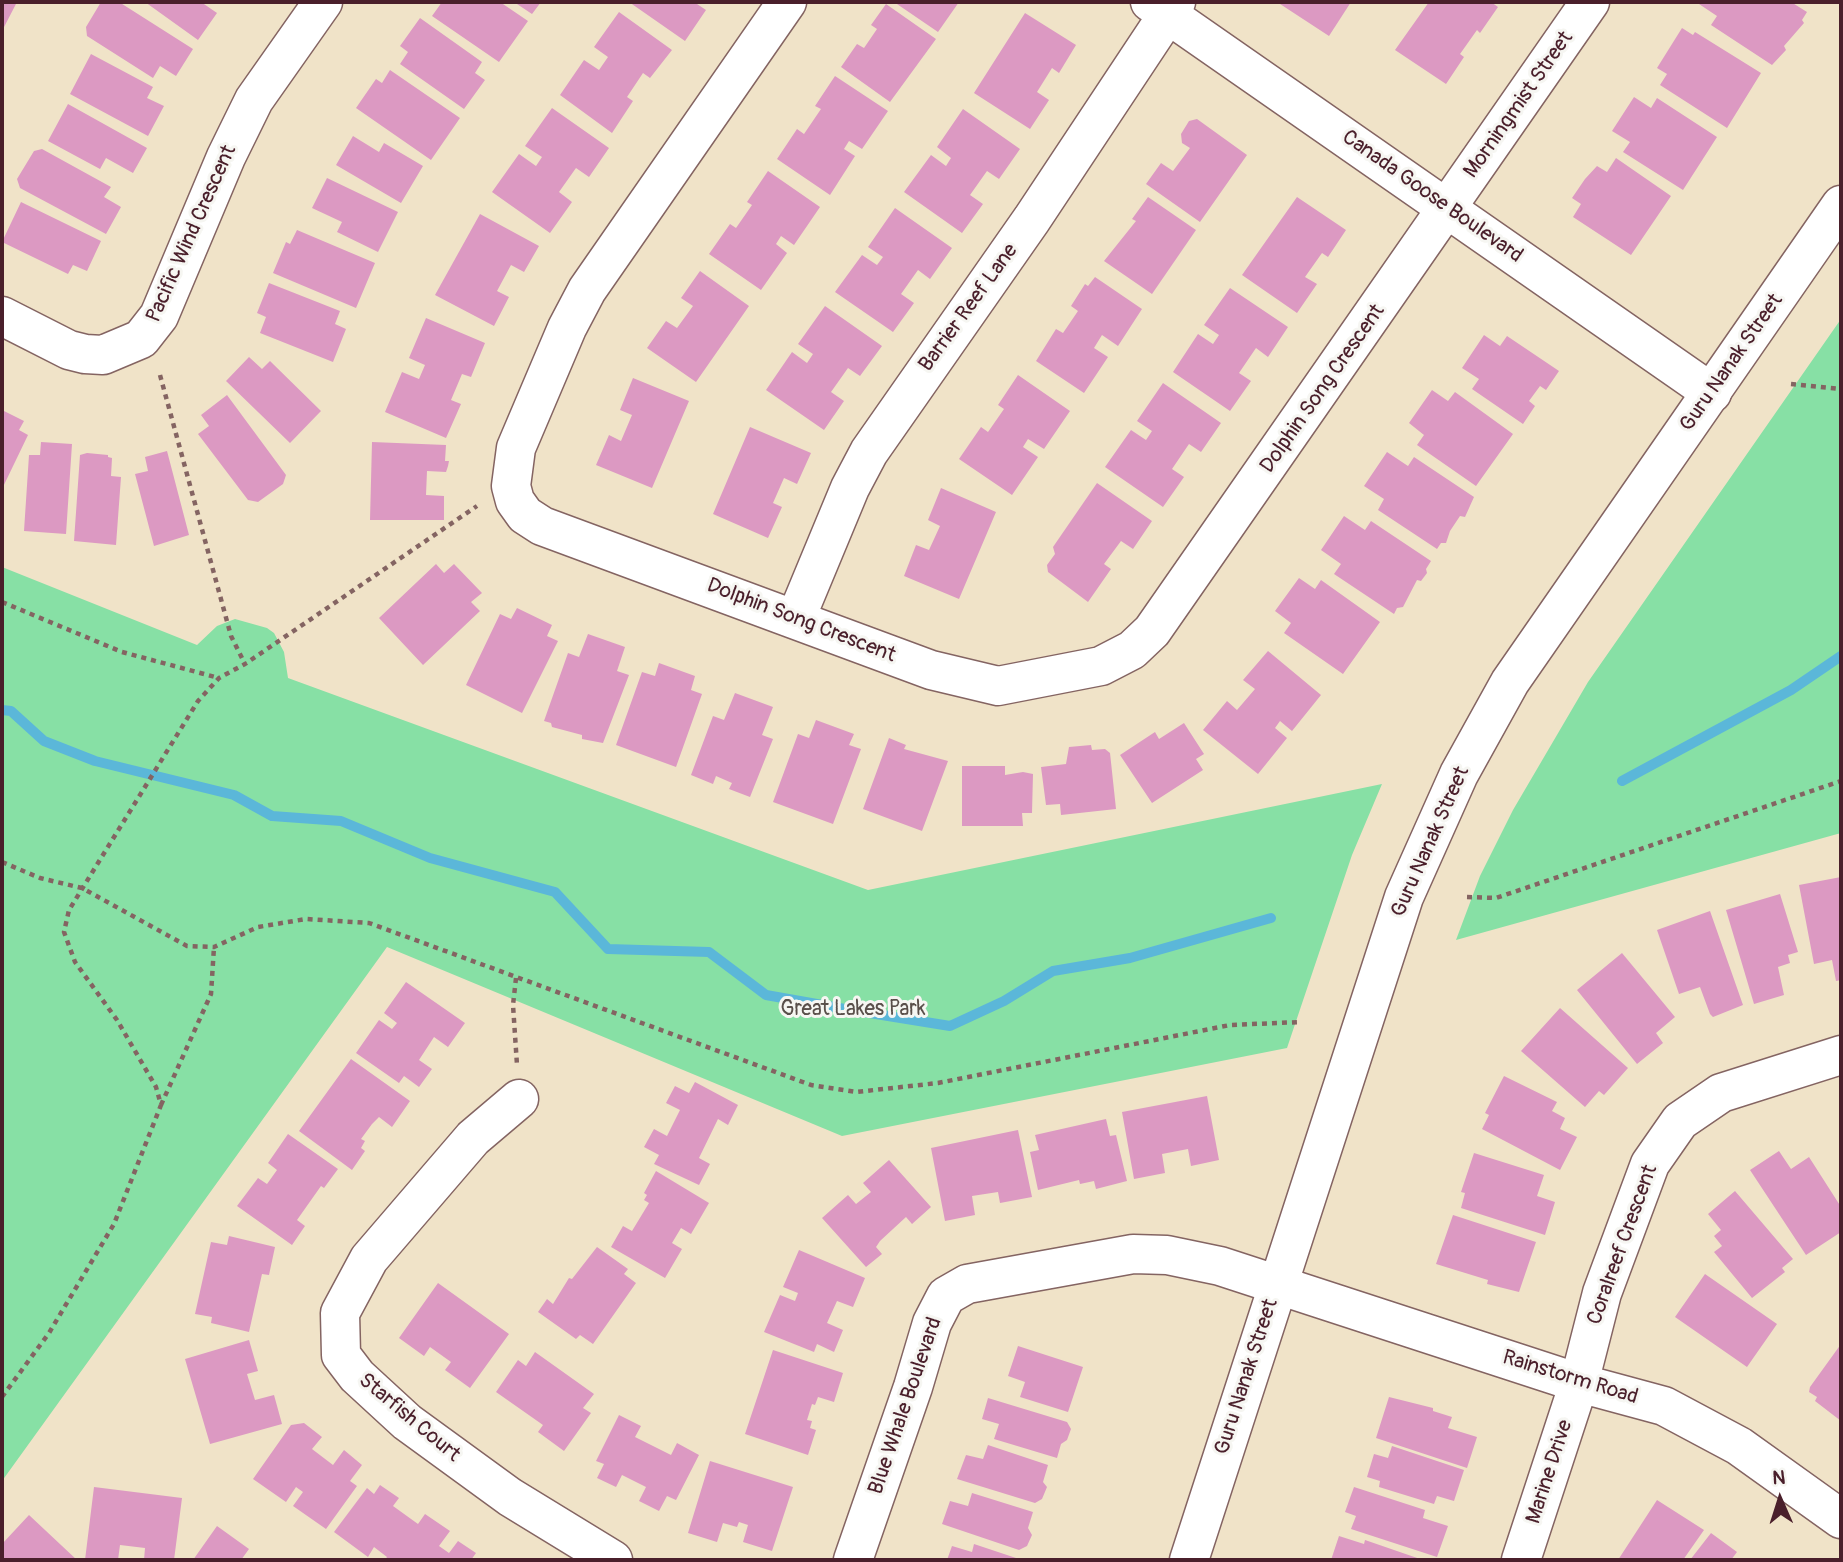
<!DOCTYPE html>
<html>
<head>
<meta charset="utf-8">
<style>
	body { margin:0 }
	#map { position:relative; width:1843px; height:1562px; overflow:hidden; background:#f0e3c8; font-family:Pangolin,sans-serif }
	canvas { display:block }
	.frame { position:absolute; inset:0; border:4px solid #4a1f2b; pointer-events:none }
	.north { position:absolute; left:1745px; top:1464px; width:70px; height:70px; -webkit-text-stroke:5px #f6f6f2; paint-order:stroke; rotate:357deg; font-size:19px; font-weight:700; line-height:28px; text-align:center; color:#4a1f2b }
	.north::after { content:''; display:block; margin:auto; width:24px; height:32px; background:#4a1f2b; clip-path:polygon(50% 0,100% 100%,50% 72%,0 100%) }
</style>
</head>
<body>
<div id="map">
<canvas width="1843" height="1562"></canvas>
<div class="frame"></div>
<div class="north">N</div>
</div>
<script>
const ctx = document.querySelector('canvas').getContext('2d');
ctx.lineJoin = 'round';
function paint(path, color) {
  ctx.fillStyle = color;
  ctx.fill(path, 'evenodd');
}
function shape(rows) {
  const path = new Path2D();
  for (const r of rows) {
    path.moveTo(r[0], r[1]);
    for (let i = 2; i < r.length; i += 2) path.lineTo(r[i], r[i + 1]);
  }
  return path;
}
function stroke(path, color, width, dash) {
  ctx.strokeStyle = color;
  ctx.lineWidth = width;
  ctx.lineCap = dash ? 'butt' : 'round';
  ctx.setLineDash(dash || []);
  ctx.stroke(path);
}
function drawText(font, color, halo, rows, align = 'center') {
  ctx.font = font + ' Pangolin,sans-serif';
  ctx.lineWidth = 6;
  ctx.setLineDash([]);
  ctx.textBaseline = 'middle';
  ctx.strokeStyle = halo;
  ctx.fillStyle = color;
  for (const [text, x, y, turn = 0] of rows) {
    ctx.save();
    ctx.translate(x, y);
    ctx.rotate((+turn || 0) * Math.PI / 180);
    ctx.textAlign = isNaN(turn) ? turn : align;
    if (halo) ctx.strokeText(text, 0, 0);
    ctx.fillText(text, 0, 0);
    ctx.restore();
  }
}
paint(shape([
	[1841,319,1841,833,1456,940,1480,876,1513,810,1588,682],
	[2,567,197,645,217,626,235,619,267,628,274,633,284,652,288,678,868,890,1382,784,1352,855,1287,1048,842,1136,387,947,2,1481]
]), '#87e0a5');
stroke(shape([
	[2,710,11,711,44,741,95,761,234,795,272,816,341,821,430,858,555,892,608,949,709,952,766,995,845,1009,950,1026,1004,1001,1053,971,1130,958,1271,918],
	[1622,781,1791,690,1841,656]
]), '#5bb7d9', 10);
paint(shape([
	[2,2,17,2,2,31],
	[101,2,119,2,193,49,176,76,160,66,153,78,87,36,86,27],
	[145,2,201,2,217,13,198,40],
	[442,2,500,2,528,21,499,62,432,16],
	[514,2,541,2,532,14],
	[629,2,694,2,706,10,685,41],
	[894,2,959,2,938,32],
	[1277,2,1351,2,1329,36],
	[1429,2,1491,2,1498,7,1480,33,1477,30,1460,54,1464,57,1446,84,1395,50],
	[1696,2,1791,2,1807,12,1802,20,1804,23,1784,46,1786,50,1772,65,1711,25,1717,16],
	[886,4,936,39,890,102,841,67,857,44,864,48,877,29,871,25],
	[619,12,672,50,650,78,643,73,627,97,633,101,612,133,560,95,584,60,599,70,608,57,594,47],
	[1025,13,1076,45,1059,73,1052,68,1037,92,1049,100,1030,129,974,93],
	[420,18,482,62,475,73,485,80,464,109,400,64,408,52,400,46],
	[1682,28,1693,35,1695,32,1761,73,1727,128,1660,85,1667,74,1657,68],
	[91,54,153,87,147,98,164,106,148,136,70,94],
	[390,70,460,118,431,160,356,108,376,79,382,83],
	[835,76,888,111,862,149,849,141,844,149,855,156,830,195,777,159,797,129,804,134,821,109,815,106],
	[1634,97,1651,108,1657,98,1717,137,1683,190,1623,152,1630,142,1612,131],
	[68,104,147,148,133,173,106,158,100,169,48,141],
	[552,108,609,148,589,177,576,168,559,192,572,202,550,233,492,192,519,154,536,166,542,157,525,146],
	[963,109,1020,149,999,179,987,171,970,195,983,204,962,233,904,192,931,155,946,166,951,158,937,147],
	[1197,119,1247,155,1200,222,1146,184,1161,163,1173,171,1190,148,1182,143,1181,134,1189,121],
	[353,136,379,152,384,143,423,166,401,203,336,165],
	[42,149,111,187,104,197,121,207,106,234,20,188,17,179,34,151],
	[1616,158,1671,196,1631,255,1573,217,1581,204,1572,198,1585,179,1597,166,1607,172],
	[768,171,820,207,794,245,781,236,776,244,787,253,761,290,709,254,730,224,736,228,752,205,747,202],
	[327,178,398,212,378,252,337,232,342,222,312,208],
	[1148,197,1196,230,1152,294,1104,261,1136,221,1132,219],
	[1297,197,1346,230,1328,257,1322,253,1305,277,1317,284,1297,313,1242,275],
	[21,202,101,241,87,271,73,265,68,274,2,242],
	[895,208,952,248,930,279,918,270,901,294,914,303,893,332,835,292,862,255,877,265,883,257,868,247],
	[480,214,539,246,524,272,511,265,497,291,509,297,494,326,435,295],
	[297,230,375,263,356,308,273,273,286,242,290,244],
	[700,271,749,306,696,382,647,348,666,321,677,328,693,306,681,298],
	[1095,277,1142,309,1118,346,1102,335,1094,348,1108,357,1084,393,1036,361,1056,329,1063,333,1078,311,1071,306,1085,284,1088,286],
	[269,283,340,311,335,324,346,329,333,362,260,333,266,317,257,313],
	[1230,288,1288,327,1268,357,1256,348,1239,373,1251,381,1230,411,1173,372,1198,334,1213,344,1219,335,1204,325],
	[825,306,882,346,860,376,848,368,831,392,844,401,824,430,766,390,792,352,807,363,813,354,798,344],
	[426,318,485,343,471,377,462,374,451,400,461,404,446,438,385,412,402,372,419,379,425,365,409,358],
	[1484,335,1500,346,1507,336,1559,371,1546,390,1540,386,1529,401,1535,406,1523,424,1472,389,1479,379,1462,368],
	[249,357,262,369,270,361,321,411,290,443,226,381],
	[1018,375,1070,411,1044,449,1028,439,1023,447,1038,457,1012,495,959,459,981,427,988,432,1004,409,998,405],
	[633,378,689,401,652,488,596,465,609,435,621,441,632,415,620,410],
	[1163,383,1221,423,1201,452,1189,444,1172,469,1184,477,1163,507,1105,467,1131,430,1146,440,1152,431,1137,421],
	[1432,390,1448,401,1455,392,1513,434,1476,486,1417,445,1424,435,1409,423],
	[227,395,286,475,283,484,258,502,248,500,198,434,209,426,201,415],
	[2,410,24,421,19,430,28,435,2,489],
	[750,427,811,453,797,484,784,478,773,503,782,507,768,538,713,514],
	[41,442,72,444,66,534,24,531,29,455,40,455],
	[372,442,446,445,445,461,449,461,448,466,446,472,427,471,426,495,444,496,444,520,370,520],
	[167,451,189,535,154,546,135,474,148,471,145,457],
	[1387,452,1408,466,1414,457,1474,497,1465,517,1460,516,1450,531,1446,543,1441,543,1437,549,1378,510,1384,499,1364,486],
	[87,453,108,455,108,457,112,458,111,476,121,477,116,545,74,541,80,455],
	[1097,483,1152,521,1133,549,1121,541,1104,564,1111,569,1088,602,1048,572,1047,565,1055,554,1053,547],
	[941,488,996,512,959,599,904,576,916,545,929,550,940,526,928,520],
	[1344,516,1365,530,1371,521,1431,561,1426,569,1427,573,1421,581,1417,580,1403,607,1397,608,1394,614,1334,574,1341,564,1321,550],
	[436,564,444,573,454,564,482,593,471,602,480,611,423,665,379,618],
	[1299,578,1315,589,1321,580,1380,622,1343,674,1284,633,1291,623,1275,611],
	[517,608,552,625,547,636,558,641,522,713,466,685,500,614,511,619],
	[588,634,625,647,617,671,629,675,603,743,582,739,582,735,552,727,551,723,544,721,568,653,579,657],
	[1268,651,1321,695,1292,731,1280,721,1275,728,1287,738,1258,774,1203,730,1227,701,1237,710,1255,689,1243,680],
	[659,663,695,676,691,690,702,694,676,767,616,745,642,672,655,676],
	[735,693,773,707,762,735,773,739,750,797,729,789,732,783,716,776,713,784,691,775,713,716,724,720],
	[816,720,854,734,849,745,861,749,833,824,773,802,798,734,809,738],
	[1184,723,1204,754,1196,759,1203,770,1152,803,1120,755,1155,732,1159,739],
	[889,738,906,745,904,749,948,761,922,831,863,809],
	[1091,745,1092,750,1105,749,1110,753,1116,809,1061,815,1060,804,1046,805,1041,767,1066,764,1069,747],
	[962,766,1005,766,1005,775,1023,772,1033,774,1032,813,1022,813,1023,826,962,826],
	[1841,877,1841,980,1836,981,1832,960,1814,964,1799,885],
	[1780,894,1798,952,1788,955,1790,963,1778,967,1784,995,1754,1004,1726,910],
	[1710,911,1743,1005,1713,1017,1710,1014,1700,987,1679,994,1657,930],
	[1622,953,1675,1017,1656,1033,1663,1043,1637,1064,1577,990],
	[406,982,465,1023,448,1047,434,1037,419,1060,432,1069,419,1087,404,1076,399,1083,356,1053,379,1020,392,1029,397,1023,384,1013],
	[1560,1008,1628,1068,1604,1095,1599,1091,1585,1107,1521,1051],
	[351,1059,410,1101,392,1127,379,1117,372,1124,361,1139,365,1141,361,1148,365,1151,352,1170,299,1131],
	[1504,1076,1557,1102,1552,1111,1565,1118,1560,1129,1577,1137,1560,1170,1482,1129,1489,1115,1485,1113],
	[695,1082,738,1105,728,1125,718,1119,699,1158,710,1164,699,1185,654,1164,659,1155,644,1147,654,1129,667,1136,680,1110,666,1103,675,1086,689,1093],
	[1207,1096,1219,1160,1191,1166,1188,1149,1162,1154,1165,1173,1134,1179,1122,1112],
	[1106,1119,1110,1136,1116,1135,1127,1181,1096,1189,1094,1181,1080,1184,1079,1180,1038,1190,1030,1152,1039,1150,1035,1135],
	[1018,1130,1032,1197,1000,1203,998,1192,972,1196,975,1215,945,1221,931,1148],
	[288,1134,338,1169,324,1188,321,1186,297,1220,305,1226,292,1245,237,1206,258,1178,267,1184,277,1170,268,1163],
	[1779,1151,1791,1169,1809,1157,1841,1207,1841,1232,1806,1255,1750,1170],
	[1474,1153,1544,1175,1537,1196,1555,1202,1545,1235,1461,1208,1465,1193,1461,1192],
	[889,1160,931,1207,912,1224,906,1217,880,1241,876,1247,882,1254,866,1267,822,1218,848,1195,856,1204,871,1192,863,1183],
	[656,1171,709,1203,691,1234,681,1228,672,1243,682,1249,665,1278,611,1247,623,1226,632,1231,649,1203,644,1200,647,1195,644,1193],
	[1735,1191,1793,1259,1782,1268,1785,1272,1752,1298,1714,1252,1722,1246,1714,1236,1721,1230,1708,1214],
	[1453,1215,1536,1242,1519,1292,1487,1284,1488,1280,1436,1264],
	[229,1236,275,1247,269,1275,262,1274,249,1332,211,1323,212,1317,195,1314,211,1242,227,1245],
	[597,1247,628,1269,624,1274,636,1283,593,1344,580,1335,576,1339,538,1312,547,1299,553,1304,569,1278,572,1279],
	[799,1250,865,1278,853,1307,837,1301,827,1323,843,1330,834,1352,817,1344,814,1352,764,1332,780,1295,795,1301,798,1293,783,1287],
	[1705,1274,1777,1324,1747,1367,1675,1317],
	[438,1283,509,1334,470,1388,445,1370,451,1362,430,1347,424,1356,399,1338],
	[249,1340,258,1371,247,1374,255,1400,274,1395,282,1424,210,1444,185,1359],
	[1841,1344,1841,1421,1815,1401,1817,1397,1809,1392,1810,1387],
	[1018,1346,1083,1367,1068,1412,1020,1397,1025,1382,1008,1376],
	[773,1350,843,1373,834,1402,818,1397,815,1405,812,1404,807,1420,812,1421,810,1428,816,1430,808,1455,745,1434],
	[535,1352,594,1394,583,1408,591,1413,564,1451,538,1432,543,1425,496,1392,518,1360,526,1366],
	[1389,1397,1433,1408,1433,1411,1452,1417,1448,1428,1477,1437,1467,1468,1376,1438],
	[988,1398,1067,1422,1071,1429,1067,1440,1061,1444,1057,1458,994,1439,999,1424,982,1419],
	[619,1415,641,1426,635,1437,671,1455,677,1443,699,1455,676,1500,667,1496,659,1511,639,1501,646,1487,622,1475,616,1487,597,1478,604,1464,596,1461],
	[304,1423,322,1437,312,1449,333,1465,344,1450,362,1465,350,1481,357,1486,326,1529,293,1506,303,1492,296,1487,286,1502,253,1479,291,1425],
	[988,1445,1048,1465,1043,1482,1047,1487,1042,1499,1035,1503,957,1479,966,1455,983,1459],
	[1392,1446,1464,1470,1454,1501,1437,1496,1434,1504,1379,1487,1380,1481,1367,1477,1374,1454,1388,1458],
	[710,1461,793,1487,772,1551,743,1542,748,1525,739,1522,737,1527,723,1523,717,1542,688,1533],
	[380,1485,399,1498,393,1506,418,1524,425,1514,450,1531,439,1546,449,1553,458,1541,476,1553,471,1560,385,1560,387,1557,374,1547,368,1557,334,1532,367,1488,374,1494],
	[94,1487,182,1498,174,1560,144,1560,145,1548,120,1545,118,1560,85,1560],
	[1354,1487,1425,1510,1423,1518,1448,1526,1437,1557,1351,1529,1356,1516,1345,1512],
	[972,1493,1033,1512,1028,1528,1032,1535,1027,1546,1019,1550,942,1524,950,1501,968,1506],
	[1657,1500,1704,1530,1683,1560,1618,1560],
	[29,1515,77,1560,2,1560,2,1544],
	[217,1526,249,1549,241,1560,193,1560],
	[1711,1533,1737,1552,1731,1560,1690,1560],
	[1339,1536,1364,1544,1365,1540,1423,1560,1331,1560],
	[974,1544,1022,1560,947,1560,952,1546,972,1552]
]), '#dc99c2');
const street = shape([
	[787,2,587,290,567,328,516,448,511,486,515,501,525,515,542,526,931,670,998,686,1101,666,1132,650,1152,631,1590,2],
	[1150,2,1712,393],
	[2,316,69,350,85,354,103,355,141,339,159,316,226,157,254,100,323,2],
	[796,618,850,488,869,452,1032,219,1176,2],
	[519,1099,473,1138,369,1259,340,1313,341,1355,357,1376,407,1422,510,1497,613,1560],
	[853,1560,913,1387,932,1323,946,1296,967,1284,1133,1254,1167,1255,1220,1266,1579,1383,1664,1406,1739,1446,1841,1519],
	[1521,1560,1579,1383,1602,1293,1650,1164,1680,1121,1721,1093,1841,1055]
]);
const secondary = shape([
	[1189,1560,1404,897,1459,774,1510,682,1841,205]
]);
stroke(street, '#846462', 41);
stroke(secondary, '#846462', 41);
stroke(shape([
	[160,375,231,636,245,664],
	[1791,384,1841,389],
	[2,602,122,652,219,678],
	[2,862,40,878,82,888,187,946,214,947,258,927,306,919,369,923,811,1085,856,1092,938,1083,1230,1025,1301,1022],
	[1467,897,1496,898,1841,781],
	[516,978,513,1005,517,1065],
	[161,1105,211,994,214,947],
	[2,1397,49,1333,114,1224,161,1105,156,1087,117,1020,75,962,64,932,69,910,198,701,219,678,245,664,477,506]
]), '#846462', 4.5, [5, 5]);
stroke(street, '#fff', 38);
stroke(secondary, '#fff', 38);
drawText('21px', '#4a1f2b', '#f6f6f2', [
	["Morningmist Street",1519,105,-55],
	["Canada Goose Boulevard",1432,197,35],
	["Pacific Wind Crescent",192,234,-66],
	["Barrier Reef Lane",969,308,-54],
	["Guru Nanak Street",1732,363,-55],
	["Dolphin Song Crescent",1323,389,-55],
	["Dolphin Song Crescent",801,621,21],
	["Guru Nanak Street",1431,842,-66],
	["Coralreef Crescent",1623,1245,-70],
	["Guru Nanak Street",1247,1377,-72],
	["Rainstorm Road",1570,1378,17],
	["Blue Whale Boulevard",906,1406,-71],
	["Starfish Court",409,1418,40],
	["Marine Drive",1550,1472,-72]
]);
drawText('21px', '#594f4a', '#f6f6f2', [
	["Great Lakes Park",853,1010]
]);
</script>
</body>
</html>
